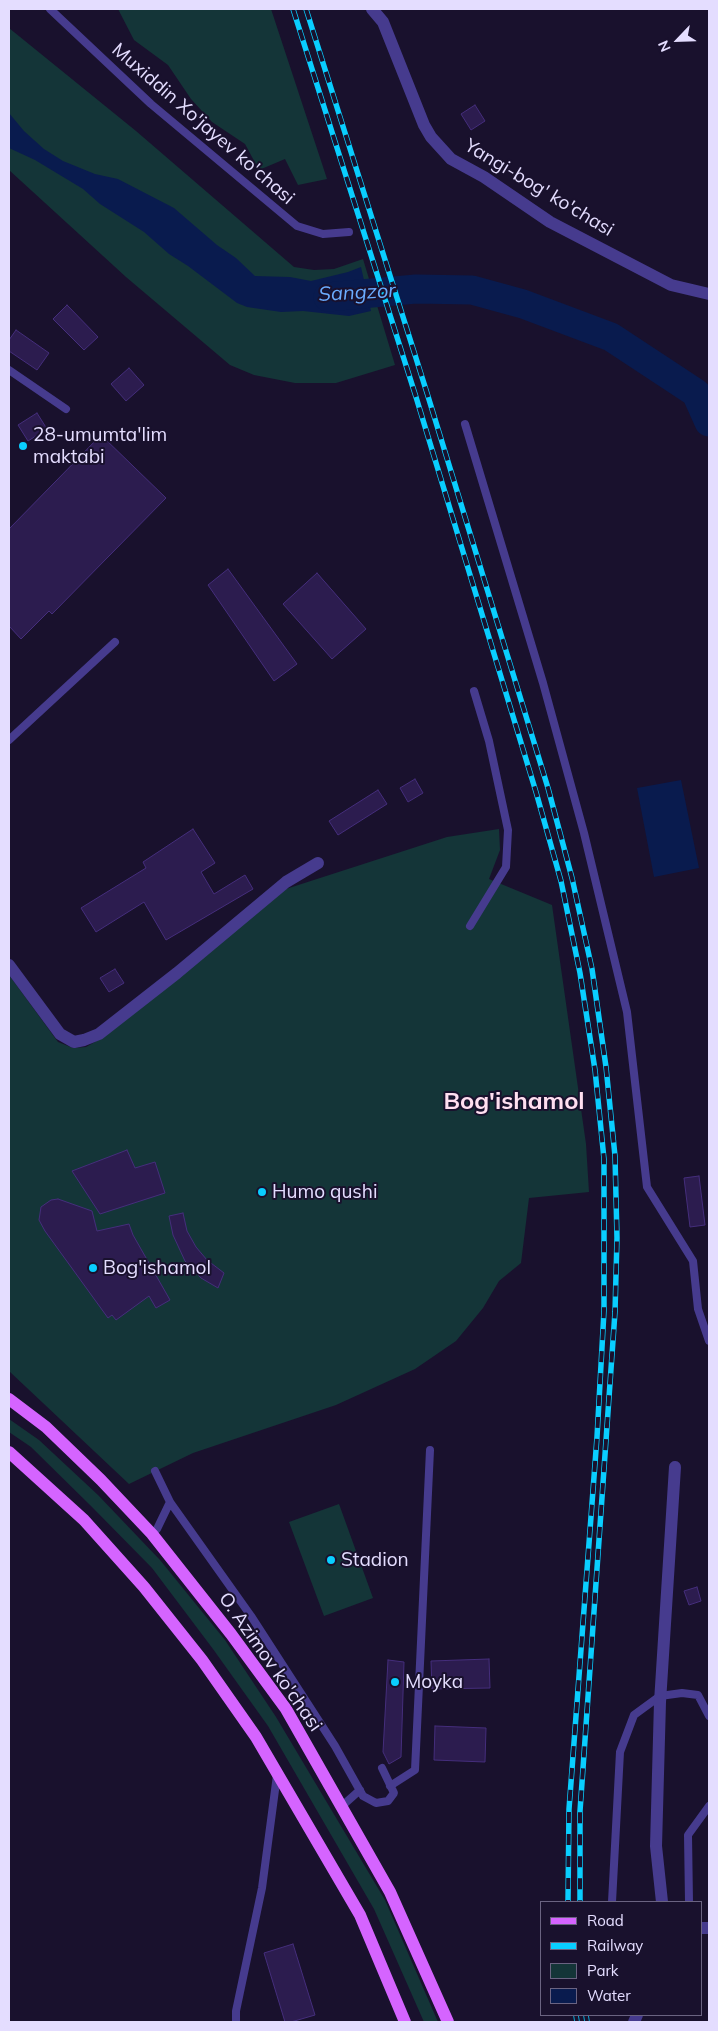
<!DOCTYPE html>
<html>
<head>
<meta charset="utf-8">
<style>
	body { margin:0 }
	#map { position:relative; width:718px; height:2031px; overflow:hidden; background:#19112d; font-family:Mulish,sans-serif }
	canvas { display:block }
	.frame { position:absolute; inset:0; border:10px solid #e4ddff; pointer-events:none }
	.legend { position:absolute; left:540px; top:1901px; width:162px; height:115px; box-sizing:border-box; background:#19112d; border:1px solid #6a6381; margin:0; padding:6px 9px; list-style:none; font-size:15px; color:#e4ddff }
	.legend li { display:flex; align-items:center; gap:10px; height:25px }
	.legend b { width:25px; border:1px solid #6a6381 }
	.north { position:absolute; left:653px; top:15px; width:50px; height:50px; -webkit-text-stroke:4px #19112d; paint-order:stroke; rotate:246deg; font-size:14px; font-weight:700; line-height:20px; text-align:center; color:#e4ddff }
	.north::after { content:''; display:block; margin:auto; width:18px; height:22px; background:#e4ddff; clip-path:polygon(50% 0,100% 100%,50% 72%,0 100%) }
</style>
</head>
<body>
<div id="map">
<canvas width="718" height="2031"></canvas>
<div class="frame"></div>
<ul class="legend">
<li><b style="height:6px;background:#d564ff"></b>Road</li>
<li><b style="height:6px;background:#09ceff"></b>Railway</li>
<li><b style="height:14px;background:#143538"></b>Park</li>
<li><b style="height:14px;background:#091b4e"></b>Water</li>
</ul>
<div class="north">N</div>
</div>
<script>
const ctx = document.querySelector('canvas').getContext('2d');
ctx.lineJoin = 'round';
function paint(path, color) {
  ctx.fillStyle = color;
  ctx.fill(path, 'evenodd');
}
function shape(rows) {
  const path = new Path2D();
  for (const r of rows) {
    path.moveTo(r[0], r[1]);
    for (let i = 2; i < r.length; i += 2) path.lineTo(r[i], r[i + 1]);
  }
  return path;
}
function stroke(path, color, width, dash) {
  ctx.strokeStyle = color;
  ctx.lineWidth = width;
  ctx.lineCap = dash ? 'butt' : 'round';
  ctx.setLineDash(dash || []);
  ctx.stroke(path);
}
function drawText(font, color, halo, rows, align = 'center') {
  ctx.font = font + ' Mulish,sans-serif';
  ctx.lineWidth = 4;
  ctx.setLineDash([]);
  ctx.textBaseline = 'middle';
  ctx.strokeStyle = halo;
  ctx.fillStyle = color;
  for (const [text, x, y, turn = 0] of rows) {
    ctx.save();
    ctx.translate(x, y);
    ctx.rotate((+turn || 0) * Math.PI / 180);
    ctx.textAlign = isNaN(turn) ? turn : align;
    if (halo) ctx.strokeText(text, 0, 0);
    ctx.fillText(text, 0, 0);
    ctx.restore();
  }
}
paint(shape([
	[118,9,271,9,327,179,298,185,285,159,259,170,245,144,212,122,191,99,168,65,134,40],
	[9,28,136,131,294,267,314,270,334,269,363,259,395,365,336,383,295,383,254,375,230,365,126,277,9,170],
	[499,829,500,850,489,879,552,905,586,1144,589,1192,529,1198,521,1263,499,1281,483,1308,456,1341,415,1369,336,1405,193,1453,129,1484,9,1371,9,975,58,1042,73,1048,86,1047,102,1038,286,889,447,837],
	[9,1419,39,1440,98,1495,160,1560,225,1640,276,1717,385,1900,438,2022,424,2022,374,1909,268,1726,213,1649,152,1568,92,1507,31,1447,9,1432],
	[339,1504,373,1598,324,1616,289,1522]
]), '#143538');
paint(shape([
	[9,113,24,131,44,149,63,161,95,174,118,179,174,208,217,245,236,258,255,276,290,277,311,281,348,272,361,267,371,311,349,316,303,311,281,312,247,307,237,303,188,266,169,254,144,232,100,204,83,189,35,160,9,148],
	[681,780,699,868,654,877,637,788]
]), '#091b4e');
stroke(shape([
	[328,297,416,289,472,290,523,304,611,337,696,393,709,422]
]), '#091b4e', 29);
const building = shape([
	[475,105,485,121,471,130,461,114,475,105],
	[67,305,98,337,84,350,53,319,67,305],
	[16,330,49,353,37,370,9,351,9,340,16,330],
	[129,368,144,385,126,401,111,384,129,368],
	[37,413,47,429,28,441,18,425,37,413],
	[101,435,166,498,52,614,49,611,21,639,9,626,9,529,101,435],
	[228,569,297,664,274,681,208,585,228,569],
	[317,573,366,629,332,659,283,604,317,573],
	[415,779,423,793,408,802,400,788,415,779],
	[378,790,387,804,338,835,329,821,378,790],
	[193,829,215,863,201,872,214,894,245,875,253,889,166,940,144,902,96,932,81,908,146,868,143,862,193,829],
	[115,969,124,983,109,992,100,978,115,969],
	[127,1150,135,1168,155,1162,165,1193,100,1214,72,1171,127,1150],
	[699,1176,705,1225,690,1227,684,1178,699,1176],
	[58,1199,92,1211,97,1231,129,1224,133,1235,170,1300,156,1308,149,1296,116,1320,112,1315,108,1318,45,1231,39,1220,41,1207,51,1200,58,1199],
	[183,1213,187,1231,196,1247,207,1260,224,1273,218,1288,201,1278,185,1261,173,1235,169,1216,183,1213],
	[697,1587,701,1601,689,1605,684,1591,697,1587],
	[489,1659,490,1688,432,1689,431,1661,489,1659],
	[388,1660,404,1662,401,1757,389,1764,383,1752,388,1660],
	[435,1726,486,1728,485,1762,434,1760,435,1726],
	[293,1944,315,2015,291,2022,285,2022,264,1953,293,1944]
]);
paint(building, '#2c1c4f');
stroke(building, '#452e7c', 1);
stroke(shape([
	[50,9,151,104,297,226,323,234,349,232],
	[9,370,66,409],
	[465,424,543,683,584,833,627,1012,647,1187,693,1261,698,1309,709,1341],
	[9,740,115,642],
	[470,926,506,867,508,830,489,741,474,691],
	[155,1471,170,1502,251,1616,335,1746,363,1796,376,1803,388,1801,394,1793,382,1768],
	[152,1534,157,1529,170,1502],
	[390,1786,415,1770,430,1450],
	[342,1806,360,1790],
	[612,1902,620,1752,634,1715,660,1696,682,1693,698,1695,709,1716],
	[689,1902,688,1835,709,1806],
	[236,2022,236,2011,262,1888,277,1775]
]), '#463b8e', 8);
stroke(shape([
	[372,9,383,22,424,125,431,137,451,159,484,177,550,222,671,285,709,294],
	[9,965,60,1034,74,1042,84,1040,99,1034,177,973,286,882,318,863],
	[662,1902,656,1846,660,1702,675,1467],
	[702,1928,709,1928],
	[634,2022,637,2015]
]), '#463b8e', 12);
stroke(shape([
	[9,1399,46,1427,101,1480,152,1534,231,1634,286,1709,390,1892,448,2022],
	[9,1452,84,1520,144,1587,202,1660,256,1737,360,1915,405,2022]
]), '#d564ff', 12);
const rail = shape([
	[293,9,416,397,536,792,561,881,580,973,595,1070,604,1159,604,1311,597,1437,569,1809,568,1902],
	[306,9,427,393,548,788,572,878,592,969,606,1067,615,1156,617,1238,615,1312,580,1811,580,1902],
	[576,2015,577,2022],
	[586,2015,587,2022]
]);
stroke(rail, '#09ceff', 5.5);
stroke(rail, '#19112d', 4, [11]);
for (const [x, y, r, color] of [
	[23,446,5,"#09ceff"],
	[262,1192,5,"#09ceff"],
	[93,1268,5,"#09ceff"],
	[331,1560,5,"#09ceff"],
	[395,1682,5,"#09ceff"]
]) {
  const dot = new Path2D();
  dot.arc(x, y, r, 0, 2 * Math.PI);
  ctx.fillStyle = color;
  ctx.fill(dot);
  stroke(dot, '#19112d', 2);
}
drawText('19px', '#e4ddff', '#19112d', [
	["Muxiddin Xo'jayev ko'chasi",203,124,41],
	["Yangi-bog' ko'chasi",539,188,31],
	["O. Azimov ko'chasi",270,1662,55]
]);
drawText('19px', '#e4ddff', '#19112d', [
	["28-umumta'lim",33,435],
	["maktabi",33,457],
	["Humo qushi",272,1192],
	["Bog'ishamol",103,1268],
	["Stadion",341,1560],
	["Moyka",405,1682]
], 'left');
drawText('italic 20px', '#6bacff', '#19112d', [
	["Sangzor",357,293,-3]
]);
drawText('bold 24px', '#ffdff0', '#19112d', [
	["Bog'ishamol",514,1102]
]);
</script>
</body>
</html>
